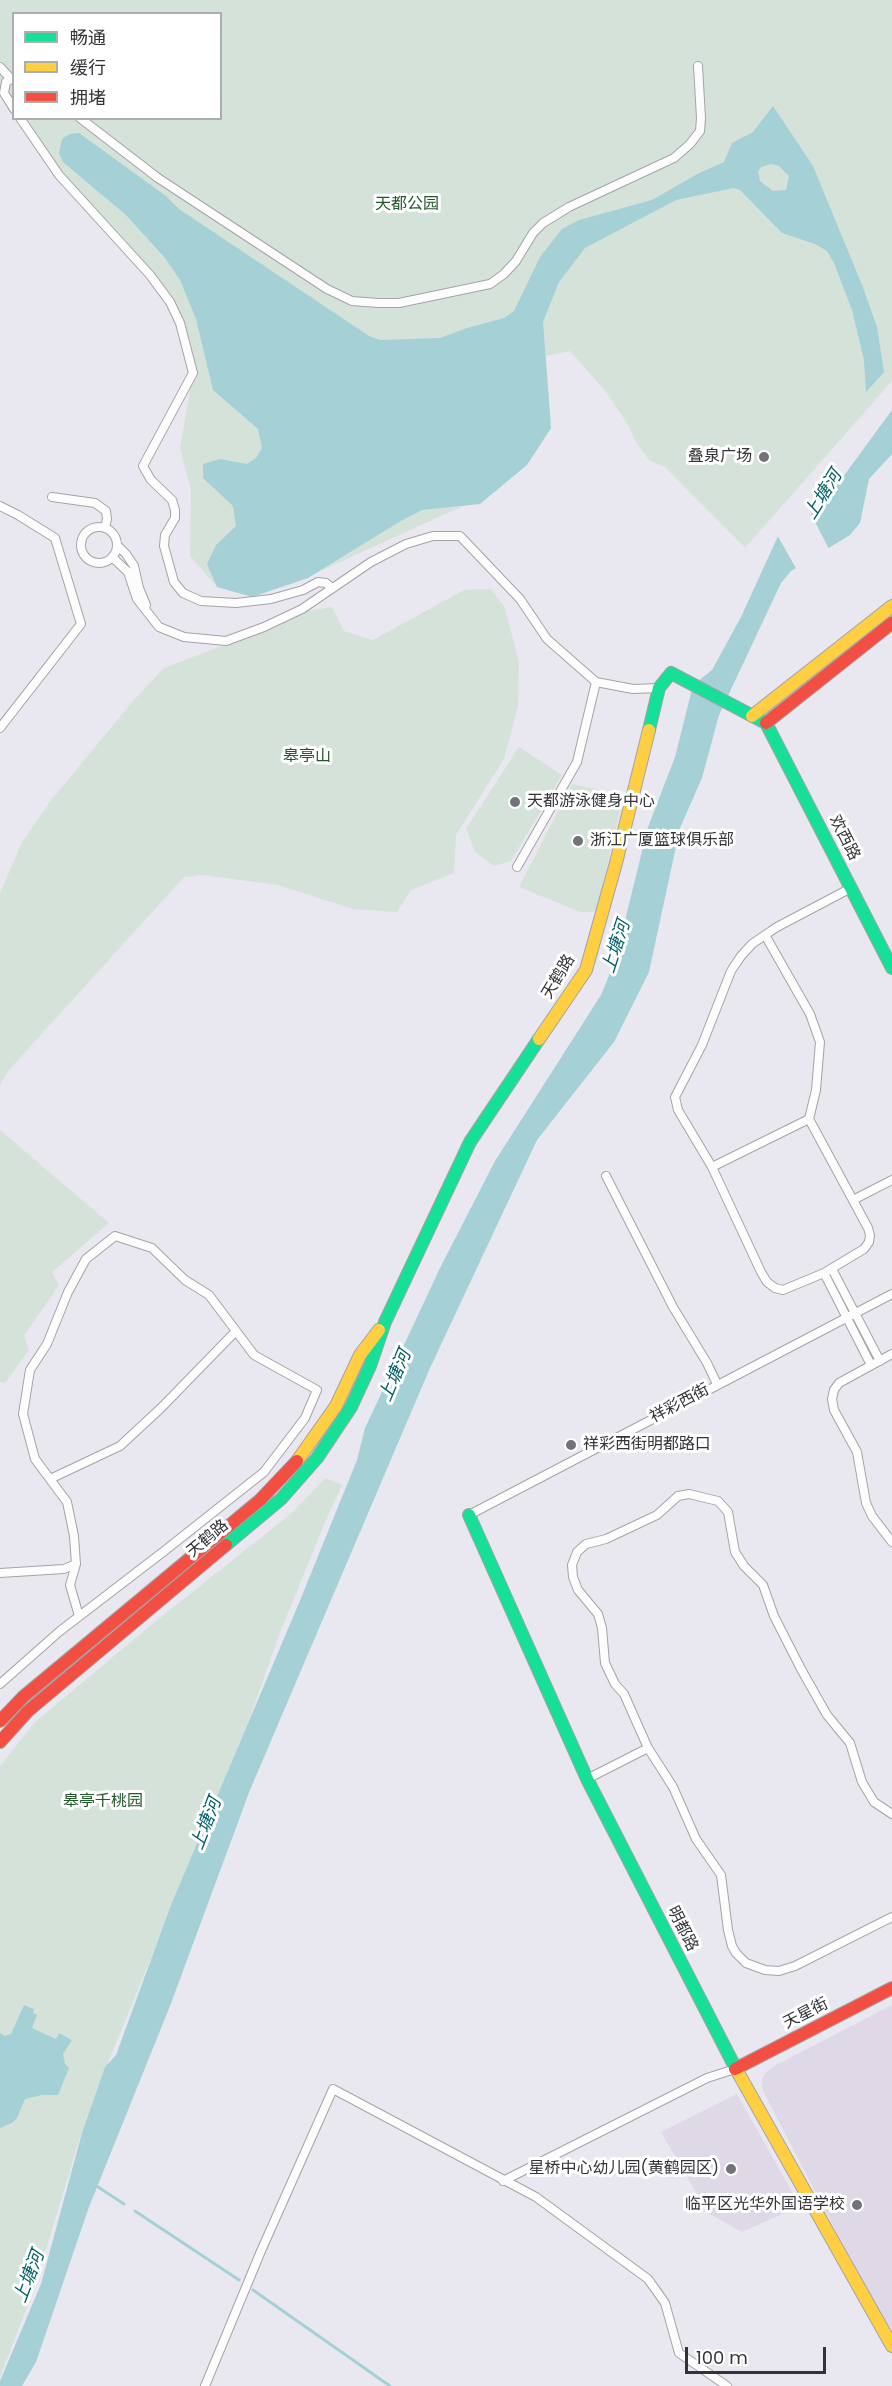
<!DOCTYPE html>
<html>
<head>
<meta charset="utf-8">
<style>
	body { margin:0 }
	#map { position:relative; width:892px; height:2386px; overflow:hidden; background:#e9e8f0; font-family:Poppins,"Noto Sans SC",sans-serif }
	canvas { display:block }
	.legend { position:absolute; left:12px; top:12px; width:210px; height:108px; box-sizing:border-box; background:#fff; border:2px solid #adadaf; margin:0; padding:8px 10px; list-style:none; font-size:18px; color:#333338 }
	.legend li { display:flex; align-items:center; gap:12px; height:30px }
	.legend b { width:30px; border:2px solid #adadaf }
	.scale { position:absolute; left:685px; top:2347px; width:141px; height:27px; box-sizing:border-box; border:3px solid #333338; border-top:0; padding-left:8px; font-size:18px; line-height:21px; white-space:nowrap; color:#333338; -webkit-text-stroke:4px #fff; paint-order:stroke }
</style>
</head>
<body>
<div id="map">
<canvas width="892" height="2386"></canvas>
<ul class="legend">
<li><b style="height:8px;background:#16e098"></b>畅通</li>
<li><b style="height:8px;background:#ffcf43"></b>缓行</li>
<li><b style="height:8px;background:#f24e42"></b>拥堵</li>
</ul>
<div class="scale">100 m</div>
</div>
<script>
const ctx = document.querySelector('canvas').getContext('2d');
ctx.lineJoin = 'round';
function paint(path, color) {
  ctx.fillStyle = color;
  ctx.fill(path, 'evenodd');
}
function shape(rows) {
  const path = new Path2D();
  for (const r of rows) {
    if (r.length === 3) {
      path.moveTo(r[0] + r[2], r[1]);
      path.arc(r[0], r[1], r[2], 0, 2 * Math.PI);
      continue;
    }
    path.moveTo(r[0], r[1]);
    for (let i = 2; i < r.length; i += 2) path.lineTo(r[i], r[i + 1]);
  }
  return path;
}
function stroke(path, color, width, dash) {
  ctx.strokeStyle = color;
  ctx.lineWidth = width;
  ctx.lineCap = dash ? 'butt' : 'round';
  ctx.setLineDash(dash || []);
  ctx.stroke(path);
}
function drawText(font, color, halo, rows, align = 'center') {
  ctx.font = font + ' Poppins,"Noto Sans SC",sans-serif';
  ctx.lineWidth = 6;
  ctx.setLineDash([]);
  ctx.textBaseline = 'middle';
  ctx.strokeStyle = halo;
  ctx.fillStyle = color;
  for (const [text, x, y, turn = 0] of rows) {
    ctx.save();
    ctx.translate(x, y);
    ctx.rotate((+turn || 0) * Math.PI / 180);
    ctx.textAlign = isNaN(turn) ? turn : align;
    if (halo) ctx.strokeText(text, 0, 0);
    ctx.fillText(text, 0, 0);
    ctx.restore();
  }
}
paint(shape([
	[892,2005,892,2329,881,2318,763,2091,762,2079,766,2072,776,2065],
	[737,2094,800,2206,742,2232,708,2213,661,2132]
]), '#dfd8e6');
paint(shape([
	[0,0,892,0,892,381,745,548,665,467,650,461,637,444,628,425,607,393,570,351,546,356,551,428,527,465,465,505,292,584,217,587,190,556,191,491,180,448,193,373,172,307,17,119,220,118,220,14,14,14,13,114,0,96],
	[491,589,504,606,519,661,518,706,504,759,456,835,454,873,411,890,397,912,353,909,278,885,202,875,184,877,9,1070,0,1085,0,893,22,842,52,799,133,701,164,668,245,637,300,612,332,607,344,631,373,640,464,590],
	[519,747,562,775,511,861,494,866,475,852,466,829],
	[572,784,624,795,596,912,580,912,519,887],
	[0,1130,109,1223,52,1272,59,1285,24,1336,29,1350,5,1383,0,1382],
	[325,1478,342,1485,326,1520,279,1635,251,1715,109,2060,80,2138,33,2292,0,2377,0,1766,35,1722,151,1625,293,1512]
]), '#d5e2d9');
paint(shape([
	[773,106,813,166,862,285,877,327,884,372,866,392,864,360,852,310,834,263,827,251,815,244,782,233,740,190,734,188,676,200,585,248,559,282,543,322,551,428,527,465,480,504,422,510,399,522,308,578,252,597,217,587,207,564,216,545,236,526,233,506,203,478,203,464,220,459,247,464,256,458,262,448,258,429,213,390,196,319,180,280,165,258,126,215,63,162,59,153,62,139,70,134,79,133,166,196,179,209,369,336,380,340,440,338,467,328,504,318,514,311,540,257,562,229,579,220,652,200,699,173,724,162,732,143,753,132],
	[771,164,779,166,789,176,786,190,773,191,760,181,758,172,761,167],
	[892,410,892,454,869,479,860,523,850,535,791,571,781,583,719,715,702,778,680,828,649,972,614,1042,537,1140,430,1368,250,1790,170,2006,89,2207,36,2362,22,2386,0,2386,0,2381,41,2284,82,2133,105,2067,116,2055,171,1905,299,1603,357,1460,365,1428,441,1266,495,1161,601,995,615,961,648,827,675,757,693,685,712,670,741,617,778,536,821,507],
	[24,2005,34,2009,33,2013,37,2015,32,2028,56,2039,59,2033,72,2040,63,2054,65,2064,69,2068,58,2095,42,2095,25,2099,17,2118,12,2123,0,2128,0,2033,5,2036,11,2034]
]), '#a5d1d6');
paint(shape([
	[810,512,830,551,797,570,776,533]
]), '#e9e8f0');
stroke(shape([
	[95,2185,124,2204],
	[135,2211,239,2280],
	[253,2290,390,2386]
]), '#a5d1d6', 3);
const street = shape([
	[0,67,11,79],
	[14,77,6,82,4,93,14,109],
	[20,118,59,175,150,275,170,302,180,323,193,373,143,466,151,480,172,500,175,510,175,518,165,535,164,546,174,582,183,593,201,601,236,603,271,599,303,590,318,582,326,583,332,588],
	[80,118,158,178,327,289,352,301,378,303,399,303,490,284,504,274,516,261,533,233,543,223,569,207,674,158,690,144,700,131,701,118,698,66],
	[52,497,95,503,106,511,107,519,105,528],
	[0,506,18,515,55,538,81,624,0,728],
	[99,545,18],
	[117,545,126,554,134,566,139,588,146,605],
	[112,557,128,572,137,599,159,627,184,637,226,641,264,627,302,609,371,562,406,544,433,536,460,536,520,599,547,639,596,682,633,689,659,688],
	[517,867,577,762,596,682],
	[765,935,810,1014,820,1042,816,1090,809,1119,868,1228,870,1235,869,1242,864,1249,824,1273,783,1290,775,1288,767,1282,761,1272,712,1167,678,1110,675,1097,702,1045,731,971,741,956,752,944,765,935,777,927,851,888],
	[712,1167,809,1119],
	[606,1176,673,1307,707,1363,717,1384],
	[853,1200,892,1180],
	[832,1269,880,1361],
	[824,1273,871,1365],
	[892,1354,839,1383,834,1390,832,1399,834,1410,857,1452,866,1503,872,1516,892,1542],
	[50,1479,120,1446,161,1408,236,1331],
	[469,1515,892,1294],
	[76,1564,70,1585,79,1616],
	[0,1573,64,1569,76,1564,74,1536,67,1502,35,1459,23,1414,30,1370,47,1344,68,1292,86,1259,115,1236,152,1248,185,1280,209,1295,254,1355,317,1390,305,1418,264,1472,163,1552,60,1631,0,1684],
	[587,1779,648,1748],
	[892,1814,874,1802,862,1782,850,1743,827,1715,801,1669,774,1616,763,1585,744,1566,735,1552,728,1512,718,1501,689,1494,678,1496,657,1515,606,1539,586,1544,577,1552,572,1565,573,1577,578,1590,598,1614,602,1628,605,1663,615,1684,624,1694,648,1748,673,1787,696,1839,721,1875,728,1930,732,1946,736,1953,746,1963,765,1970,779,1971,795,1966,892,1917],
	[503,2181,707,2078,735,2069],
	[205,2386,261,2251,333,2089,536,2197,648,2279,665,2303,679,2353,727,2386]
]);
const fast = shape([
	[766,723,892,968],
	[649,730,659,688,671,673,766,723],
	[469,1515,587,1779,736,2069],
	[226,1545,281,1499,317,1458,351,1407,370,1366,385,1322,470,1142,539,1039]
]);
const slow = shape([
	[752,716,892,606],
	[539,1039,586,970,616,863,649,730],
	[297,1461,336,1406,360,1355,379,1330],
	[736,2069,892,2346]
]);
const jam = shape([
	[766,723,892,623],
	[0,1721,23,1697,260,1500,297,1461],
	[0,1742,28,1711,226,1545],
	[735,2069,892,1988]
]);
stroke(street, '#a4a3a8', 10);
stroke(fast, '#a4a3a8', 14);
stroke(slow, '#a4a3a8', 14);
stroke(jam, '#a4a3a8', 14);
stroke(street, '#fcfcfd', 8);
stroke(fast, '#16e098', 12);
stroke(slow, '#ffcf43', 12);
stroke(jam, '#f24e42', 12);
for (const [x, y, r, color] of [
	[764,457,6,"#737278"],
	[515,802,6,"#737278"],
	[578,841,6,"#737278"],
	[571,1445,6,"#737278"],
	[731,2169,6,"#737278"],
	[857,2205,6,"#737278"]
]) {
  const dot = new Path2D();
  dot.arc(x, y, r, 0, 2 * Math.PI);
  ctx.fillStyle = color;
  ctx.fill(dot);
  stroke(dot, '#fff', 2);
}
drawText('16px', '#23582a', '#fff', [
	["天都公园",407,205],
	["皋亭山",307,757],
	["皋亭千桃园",103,1802]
]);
drawText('16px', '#333338', '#fff', [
	["叠泉广场",752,457],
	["天都游泳健身中心",527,802,"left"],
	["浙江广厦篮球俱乐部",590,841,"left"],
	["祥彩西街明都路口",583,1445,"left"],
	["星桥中心幼儿园(黄鹤园区)",719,2169],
	["临平区光华外国语学校",845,2205]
], 'right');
drawText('16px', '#333338', '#fff', [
	["欢西路",844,838,63],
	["天鹤路",559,977,-59],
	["祥彩西街",680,1404,-28],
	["天鹤路",208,1539,-40],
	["明都路",682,1929,63],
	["天星街",806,2014,-27]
]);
drawText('italic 18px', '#005f64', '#fff', [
	["上塘河",824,495,-58],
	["上塘河",617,947,-72],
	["上塘河",396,1376,-67],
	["上塘河",207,1824,-69],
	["上塘河",30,2277,-69]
]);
</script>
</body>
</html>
